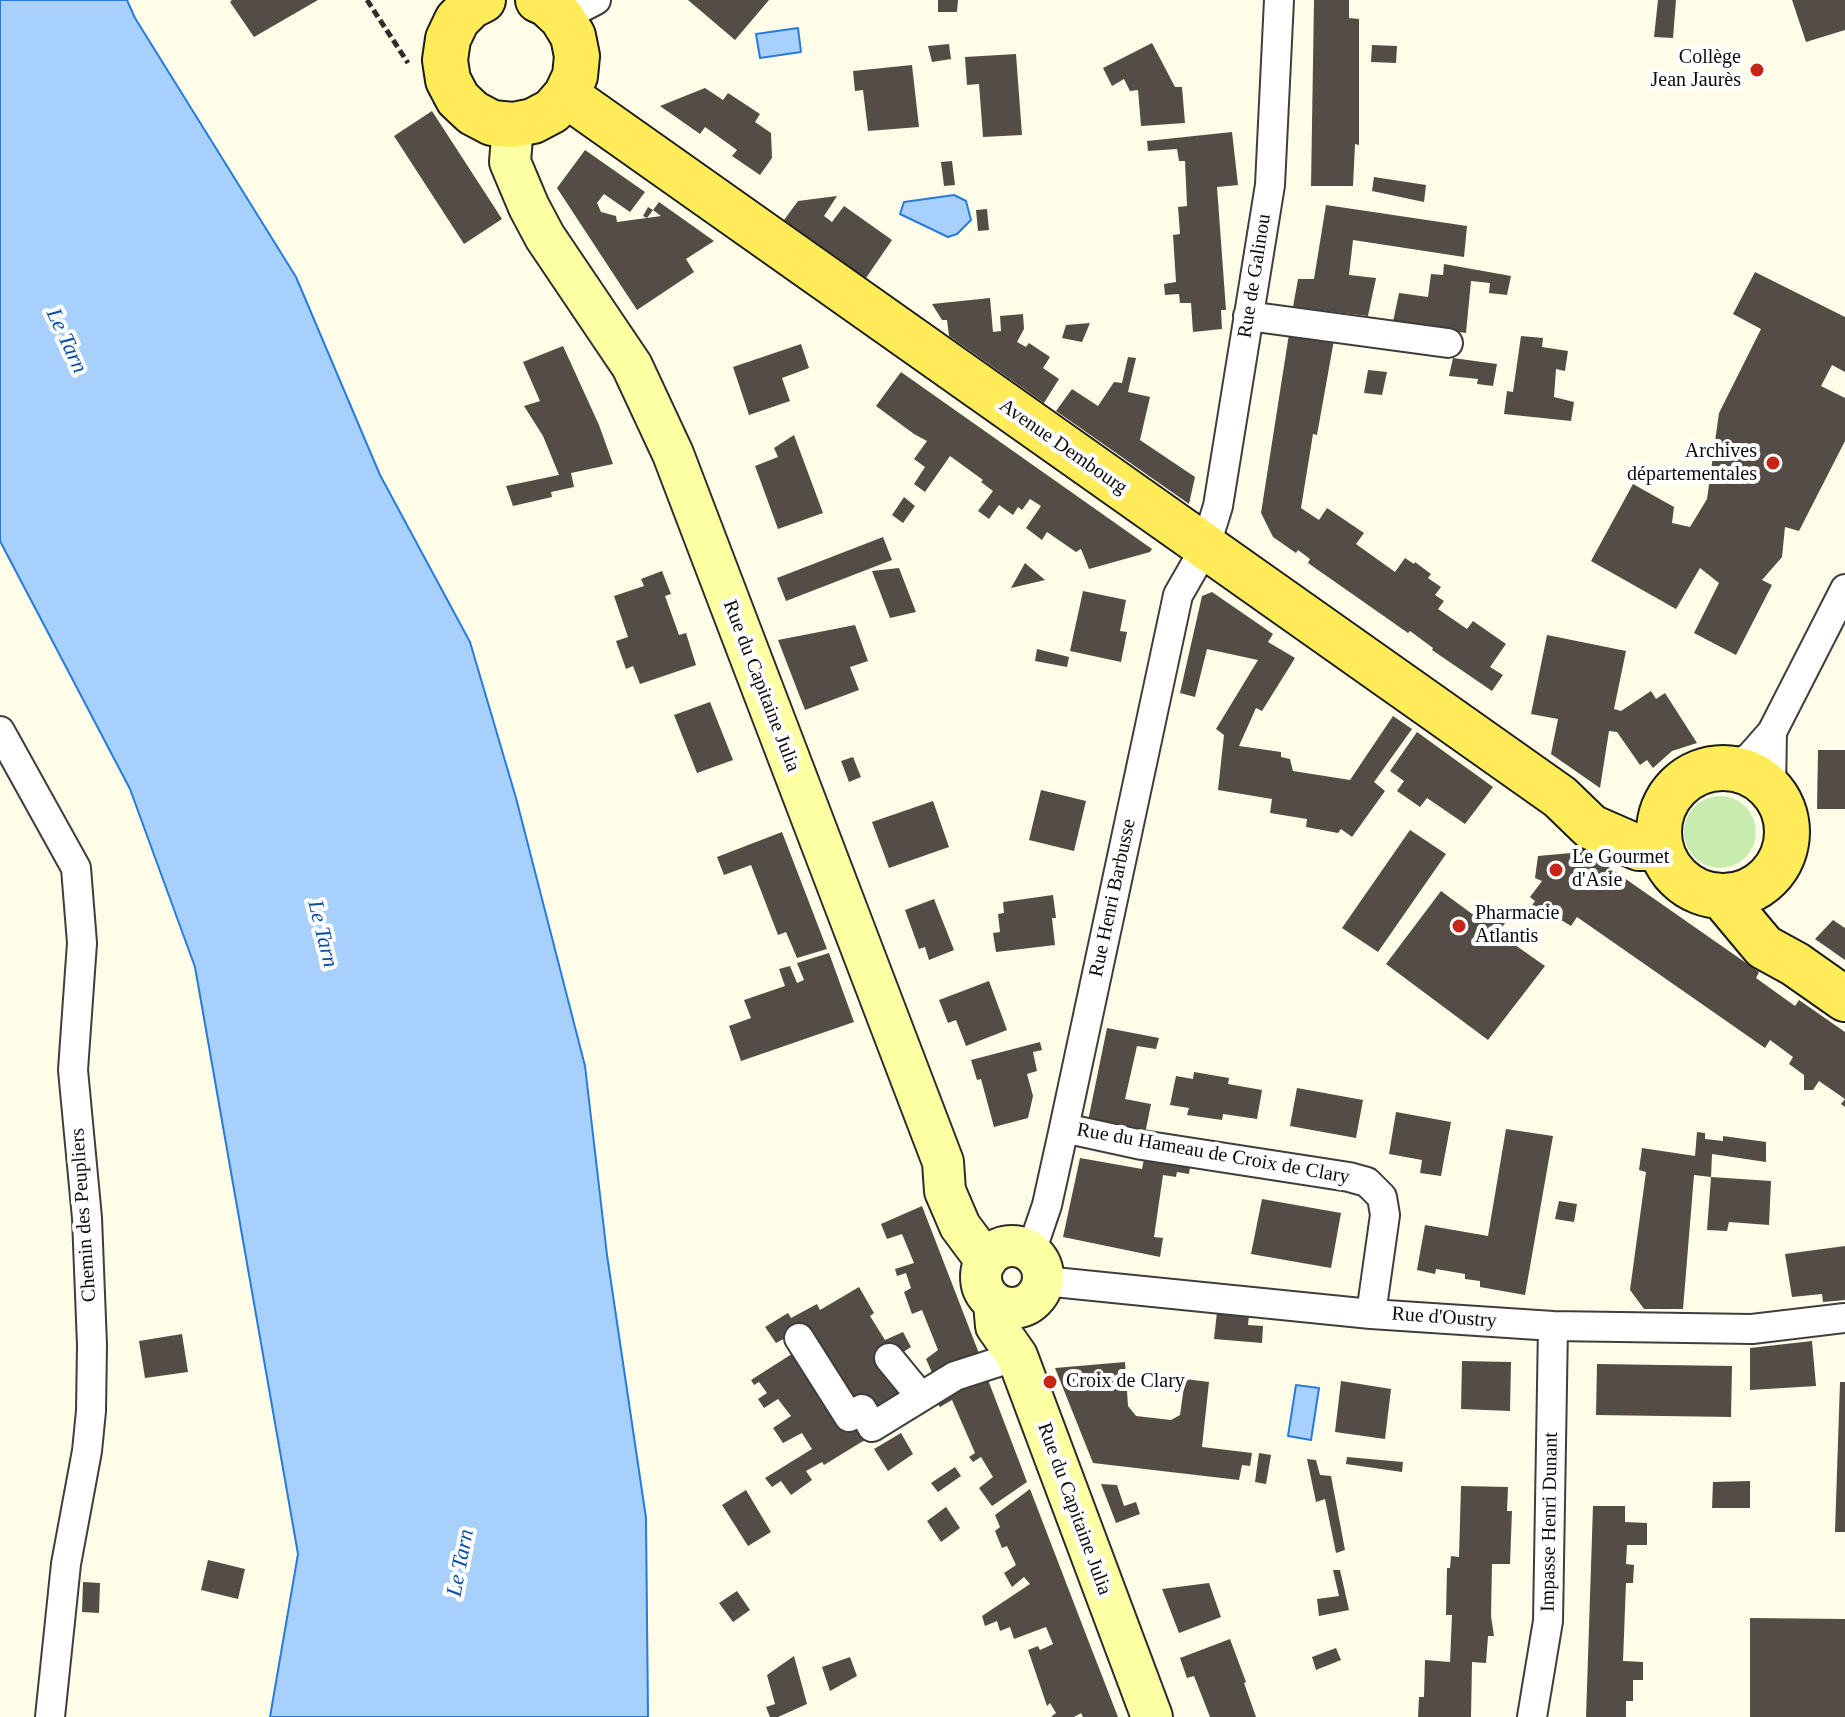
<!DOCTYPE html>
<html>
<head>
<meta charset="utf-8">
<style>
	body { margin:0 }
	canvas { display:block; background:#fffde8 }
</style>
</head>
<body>
<canvas width="1845" height="1717"></canvas>
<script>
const ctx = document.querySelector('canvas').getContext('2d');
ctx.lineJoin = 'round';
function paint(path, color) {
  ctx.fillStyle = color;
  ctx.fill(path, 'evenodd');
}
function shape(rows) {
  const path = new Path2D();
  for (const r of rows) {
    if (r.length === 3) {
      path.moveTo(r[0] + r[2], r[1]);
      path.arc(r[0], r[1], r[2], 0, 2 * Math.PI);
      continue;
    }
    path.moveTo(r[0], r[1]);
    for (let i = 2; i < r.length; i += 2) path.lineTo(r[i], r[i + 1]);
  }
  return path;
}
function stroke(path, color, width, dash) {
  ctx.strokeStyle = color;
  ctx.lineWidth = width;
  ctx.lineCap = dash ? 'butt' : 'round';
  ctx.setLineDash(dash || []);
  ctx.stroke(path);
}
function drawText(font, color, halo, rows, align = 'center') {
  ctx.font = font + ' "Times New Roman",serif';
  ctx.lineWidth = 8;
  ctx.setLineDash([]);
  ctx.textBaseline = 'middle';
  ctx.strokeStyle = halo;
  ctx.fillStyle = color;
  for (const [text, x, y, turn = 0] of rows) {
    ctx.save();
    ctx.translate(x, y);
    ctx.rotate((+turn || 0) * Math.PI / 180);
    ctx.textAlign = isNaN(turn) ? turn : align;
    if (halo) ctx.strokeText(text, 0, 0);
    ctx.fillText(text, 0, 0);
    ctx.restore();
  }
}
paint(shape([
	[1720,832,36]
]), '#c7edae');
const water = shape([
	[0,0,127,0,135,18,296,277,380,475,470,642,516,798,585,1066,607,1255,646,1518,648,1717,270,1717,298,1554,195,967,130,789,0,541,0,0],
	[798,28,801,52,760,58,756,34,798,28],
	[954,195,966,201,971,220,957,234,948,237,900,214,904,202,954,195],
	[1296,1385,1319,1388,1311,1440,1288,1436,1296,1385]
]);
paint(water, '#a7d1fc');
stroke(water, '#277bda', 2);
paint(shape([
	[232,0,318,0,254,37,230,2],
	[688,0,769,0,735,40],
	[938,0,958,0,957,12,938,12],
	[1314,0,1349,0,1349,18,1359,19,1359,145,1355,144,1353,186,1311,186],
	[1658,0,1676,0,1673,38,1654,37],
	[1792,0,1845,0,1845,30,1806,42],
	[1152,43,1175,87,1182,87,1185,123,1141,126,1138,90,1130,91,1124,79,1112,86,1103,68],
	[949,44,951,59,932,62,928,46],
	[1372,45,1397,46,1396,63,1371,62],
	[1016,54,1022,135,983,137,979,84,967,85,965,57],
	[912,65,919,127,868,131,863,90,855,91,853,71],
	[705,88,723,100,728,93,760,114,755,122,771,133,772,158,760,175,732,156,737,150,705,127,700,134,660,106],
	[432,111,502,219,464,244,394,136],
	[1232,132,1238,185,1217,187,1226,310,1221,310,1222,329,1193,332,1191,303,1180,303,1179,294,1165,295,1164,284,1176,282,1173,235,1180,234,1178,207,1187,206,1185,161,1179,161,1177,149,1148,151,1147,141],
	[585,150,645,192,630,212,604,194,597,203,601,212,616,216,617,222,639,219,647,218,661,216,653,210,647,218,643,216,648,207,653,210,659,202,714,241,686,259,694,272,637,310,557,188],
	[952,161,955,185,944,186,941,162],
	[1374,177,1426,185,1424,202,1372,191],
	[837,196,824,216,832,222,844,206,892,240,866,278,784,220,798,201],
	[1326,205,1467,226,1464,257,1353,240,1349,275,1376,278,1368,316,1293,307,1298,279,1314,279],
	[987,209,989,230,978,231,976,210],
	[1444,264,1511,276,1507,295,1489,293,1490,283,1471,281,1466,333,1393,322,1399,293,1428,297,1431,274,1443,275],
	[1755,272,1845,317,1845,372,1832,365,1821,386,1845,398,1845,441,1799,531,1785,527,1782,557,1762,580,1772,585,1736,655,1694,633,1719,583,1700,568,1676,609,1591,561,1633,484,1674,507,1672,523,1690,527,1707,499,1719,413,1761,329,1733,314],
	[990,298,993,332,1001,331,1000,316,1023,314,1024,329,1017,342,1026,347,1029,343,1050,357,1043,368,1059,379,1044,403,949,336,947,320,942,320,932,304],
	[1090,323,1082,342,1062,338,1066,325],
	[1289,334,1334,340,1317,435,1313,434,1301,508,1319,520,1327,508,1364,533,1356,544,1395,572,1405,558,1414,564,1415,562,1431,574,1428,578,1441,587,1435,595,1444,601,1438,609,1467,629,1473,621,1506,644,1490,667,1503,675,1492,691,1432,650,1433,648,1410,631,1408,633,1308,563,1310,559,1298,550,1296,553,1273,537,1261,513],
	[1521,336,1543,338,1542,347,1568,351,1565,371,1556,369,1554,397,1574,402,1571,421,1504,414,1507,391,1513,392],
	[801,344,809,368,782,378,790,401,749,415,733,367],
	[563,346,599,425,613,464,571,473,574,487,551,492,552,497,513,506,506,486,559,475,543,436,524,406,540,401,523,362],
	[1128,357,1136,358,1128,392,1150,397,1140,440,1195,477,1189,504,1056,411,1072,389,1098,406,1114,382,1122,383],
	[1453,358,1497,364,1493,386,1477,384,1478,379,1449,376],
	[1368,370,1387,372,1382,395,1364,393],
	[901,372,1152,549,1150,552,1089,569,1081,549,1076,552,1047,532,1042,540,1026,528,1041,506,1030,499,1022,510,1018,507,1013,515,999,505,989,519,978,511,993,491,981,482,983,480,950,456,925,492,914,484,925,467,914,459,927,441,914,434,876,406],
	[794,435,823,513,778,529,755,466,778,457,774,448],
	[904,497,915,506,903,523,892,515],
	[883,537,892,560,786,601,777,578],
	[1025,563,1045,580,1011,588],
	[899,568,916,612,890,618,872,571],
	[662,571,671,594,665,596,679,635,686,633,696,665,640,684,633,666,626,669,616,641,628,637,614,596,644,586,641,579],
	[1083,591,1126,600,1120,631,1127,632,1121,662,1070,651],
	[1212,592,1273,634,1268,642,1295,658,1262,711,1256,708,1239,746,1281,752,1281,757,1290,759,1293,771,1350,780,1393,716,1412,729,1374,782,1385,791,1352,837,1341,829,1338,833,1306,827,1307,819,1270,813,1272,799,1218,790,1224,735,1216,729,1258,660,1207,649,1195,697,1180,693,1202,596],
	[855,625,868,661,850,667,859,690,805,710,778,640],
	[1547,635,1626,651,1614,709,1621,711,1651,691,1656,699,1665,693,1697,743,1672,751,1653,768,1647,760,1640,765,1617,732,1609,731,1600,788,1551,754,1558,719,1531,714],
	[1037,649,1069,657,1067,667,1035,661],
	[710,702,733,760,697,773,674,715],
	[1417,732,1493,787,1465,824,1427,798,1420,807,1397,791,1404,781,1390,771],
	[1818,750,1845,750,1845,809,1817,809],
	[853,757,861,777,849,782,841,761],
	[1041,790,1086,801,1074,851,1029,840],
	[933,801,949,847,889,868,872,822],
	[1410,830,1446,854,1378,952,1342,928],
	[782,832,827,949,797,958,786,932,778,935,751,865,724,875,717,857],
	[1577,845,1759,972,1756,978,1795,1006,1799,1000,1845,1032,1845,1107,1841,1104,1845,1099,1819,1081,1813,1090,1804,1090,1804,1075,1789,1064,1793,1057,1770,1040,1765,1048,1577,917,1571,926,1553,915,1547,923,1529,910,1535,901,1530,897,1542,881,1535,878,1538,856,1571,853],
	[1441,891,1479,919,1486,909,1505,923,1498,933,1545,966,1488,1040,1386,964],
	[1053,895,1056,918,1052,918,1055,945,996,952,993,933,1000,932,998,914,1004,913,1003,902],
	[934,899,954,950,929,960,925,947,919,949,905,910],
	[1833,920,1845,928,1845,960,1815,939],
	[829,953,854,1022,741,1061,729,1026,751,1018,744,1000,785,986,779,969,790,966,797,983,804,980,797,963],
	[989,981,1007,1030,966,1046,956,1020,948,1023,939,1000],
	[1107,1028,1159,1038,1156,1049,1137,1046,1125,1099,1151,1104,1145,1134,1088,1121],
	[1040,1042,1042,1050,1033,1052,1037,1071,1027,1074,1033,1096,1028,1118,994,1127,981,1079,977,1080,971,1060],
	[1194,1072,1229,1078,1228,1084,1262,1090,1257,1119,1223,1114,1222,1120,1187,1115,1189,1108,1170,1105,1176,1076,1193,1079],
	[1297,1088,1363,1100,1356,1138,1290,1126],
	[1396,1112,1451,1122,1441,1176,1420,1173,1422,1160,1389,1154],
	[1506,1129,1553,1136,1525,1295,1480,1287,1480,1281,1465,1279,1465,1274,1436,1269,1435,1274,1417,1270,1425,1225,1488,1236],
	[1697,1132,1705,1133,1705,1139,1723,1141,1723,1136,1766,1142,1766,1162,1712,1154,1711,1177,1694,1175,1683,1309,1644,1309,1630,1290,1646,1172,1639,1170,1642,1148,1695,1156],
	[1080,1158,1142,1169,1144,1159,1190,1167,1189,1174,1177,1172,1176,1177,1163,1175,1154,1237,1163,1238,1160,1257,1063,1237],
	[1711,1177,1771,1181,1769,1225,1729,1222,1727,1231,1707,1230],
	[1262,1199,1341,1213,1331,1268,1251,1254],
	[1559,1201,1577,1204,1574,1222,1555,1219],
	[922,1206,980,1356,934,1377,926,1359,938,1350,922,1310,912,1314,904,1292,911,1288,906,1273,897,1276,895,1269,914,1263,902,1234,887,1239,881,1224],
	[1845,1246,1845,1300,1823,1302,1822,1294,1792,1297,1785,1254],
	[859,1287,874,1313,870,1316,885,1340,903,1332,911,1347,897,1356,889,1345,875,1355,890,1376,911,1394,877,1415,851,1404,791,1335,776,1343,765,1327,788,1313,791,1318,817,1304,820,1310],
	[1217,1312,1249,1315,1248,1325,1263,1326,1262,1343,1214,1339],
	[182,1334,188,1372,145,1378,139,1341],
	[1812,1341,1816,1386,1750,1390,1750,1348],
	[795,1352,868,1438,824,1465,822,1462,806,1471,812,1480,791,1495,781,1481,772,1487,765,1478,812,1449,802,1433,783,1443,773,1428,791,1416,778,1399,764,1408,758,1399,767,1393,759,1382,754,1385,751,1380],
	[1462,1361,1511,1362,1510,1411,1461,1409],
	[1125,1362,1128,1406,1136,1416,1171,1420,1180,1415,1185,1379,1209,1382,1202,1447,1252,1453,1250,1466,1242,1465,1239,1480,1093,1463,1055,1368],
	[1597,1364,1732,1366,1731,1417,1596,1415],
	[985,1372,1027,1482,992,1506,979,1488,993,1477,981,1457,973,1462,969,1457,975,1453,952,1400,940,1407,933,1398],
	[1341,1381,1391,1389,1385,1439,1335,1432],
	[1840,1382,1845,1382,1845,1532,1835,1532],
	[901,1433,913,1454,888,1471,874,1449],
	[1259,1453,1271,1455,1266,1484,1255,1482],
	[1347,1457,1403,1462,1402,1472,1346,1464],
	[1307,1459,1316,1460,1320,1475,1331,1476,1345,1550,1336,1553,1325,1499,1316,1502],
	[955,1467,961,1476,938,1492,931,1483],
	[1750,1481,1750,1508,1712,1508,1713,1482],
	[1101,1484,1117,1485,1124,1506,1136,1502,1140,1514,1116,1523],
	[1461,1486,1508,1487,1507,1511,1512,1511,1510,1564,1492,1564,1491,1616,1494,1636,1488,1636,1486,1663,1472,1662,1471,1717,1418,1717,1419,1697,1424,1697,1425,1660,1450,1662,1452,1615,1446,1615,1447,1568,1450,1568,1451,1556,1459,1557],
	[1030,1489,1090,1645,1118,1717,1083,1717,1081,1713,1074,1717,1051,1717,1056,1713,1050,1703,1047,1706,1028,1650,1038,1646,1040,1650,1053,1644,1046,1627,1014,1639,1010,1627,1000,1631,997,1621,985,1626,982,1616,1030,1584,1024,1577,1012,1587,1004,1573,1016,1565,1007,1546,1002,1548,995,1531,1000,1527,995,1515],
	[746,1490,771,1532,748,1546,722,1505],
	[1593,1506,1625,1506,1625,1522,1647,1523,1647,1545,1627,1545,1626,1564,1634,1565,1633,1583,1626,1583,1623,1661,1643,1662,1643,1680,1633,1680,1633,1701,1626,1701,1626,1717,1586,1717],
	[946,1507,960,1528,941,1542,927,1521],
	[208,1560,245,1569,238,1599,201,1590],
	[1333,1570,1340,1570,1349,1610,1319,1616,1317,1599,1339,1596],
	[83,1582,100,1583,99,1613,82,1612],
	[1209,1583,1221,1617,1179,1633,1162,1589],
	[737,1591,750,1610,733,1622,719,1603],
	[1750,1618,1845,1619,1845,1717,1750,1717],
	[1230,1639,1246,1682,1244,1683,1256,1717,1210,1717,1194,1676,1187,1678,1180,1658],
	[1336,1648,1341,1660,1316,1670,1312,1657],
	[794,1656,807,1704,778,1717,770,1717,766,1707,775,1704,767,1675],
	[850,1657,857,1676,830,1691,822,1667]
]), '#544d46');
const street = shape([
	[562,18,596,0],
	[1248,316,1448,343],
	[0,731,76,868,82,943,73,1070,87,1218,92,1345,91,1411,87,1451,66,1564,50,1717],
	[1732,768,1750,757,1772,732,1845,589],
	[1771,789,1772,732],
	[1064,1128,1142,1145,1349,1177,1367,1182,1382,1197,1385,1215,1371,1314],
	[1031,1252,1047,1205,1064,1128,1178,595,1205,548,1218,506,1270,185,1279,0],
	[1044,1281,1371,1314,1553,1326,1752,1329,1845,1318],
	[799,1338,849,1417,862,1409,872,1427,955,1376,1017,1356],
	[889,1358,921,1397],
	[1532,1717,1548,1621,1553,1326]
]);
const secondary = shape([
	[513,125,510,162,529,207,545,237,632,366,673,454,943,1162,945,1191,960,1226,986,1261],
	[1012,1277,31],
	[994,1303,996,1326,1017,1356,1152,1717]
]);
const primary = shape([
	[483,0,471,6,457,20,448,39,445,60,448,80,458,99,473,113,492,123,513,125,533,121,552,111,566,95,575,76,577,56,573,36,562,18,547,4,538,0],
	[566,95,1560,797,1591,827,1639,848,1659,848],
	[1723,832,64],
	[1723,898,1764,947,1795,964,1845,999]
]);
stroke(street, '#3e3e3e', 32);
stroke(secondary, '#2d2d2d', 44);
stroke(primary, '#1c1c1c', 48);
stroke(shape([
	[367,0,408,63]
]), '#2d2d2d', 5, [8, 4]);
stroke(street, '#fff', 28);
stroke(secondary, '#fdffa3', 40);
stroke(primary, '#ffec58', 44);
for (const [x, y, r, color] of [
	[1757,70,8,"#c72516"],
	[1773,463,8,"#c72516"],
	[1556,870,8,"#c72516"],
	[1459,926,8,"#c72516"],
	[1050,1382,8,"#c72516"]
]) {
  const dot = new Path2D();
  dot.arc(x, y, r, 0, 2 * Math.PI);
  ctx.fillStyle = color;
  ctx.fill(dot);
  stroke(dot, '#fff', 3);
}
drawText('20px', '#0b0b0b', '#fff', [
	["Collège",1741,58,"right"],
	["Jean Jaurès",1741,81,"right"],
	["Archives",1757,452,"right"],
	["départementales",1757,475,"right"],
	["Le Gourmet",1572,858],
	["d'Asie",1572,881],
	["Pharmacie",1475,914],
	["Atlantis",1475,937],
	["Croix de Clary",1066,1382]
], 'left');
drawText('20px', '#0b0b0b', '#fff', [
	["Rue de Galinou",1255,276,-81],
	["Avenue Dembourg",1063,447,35],
	["Rue du Capitaine Julia",761,686,69],
	["Rue Henri Barbusse",1113,898,-78],
	["Rue du Hameau de Croix de Clary",1213,1154,10],
	["Chemin des Peupliers",84,1215,-94],
	["Rue d'Oustry",1444,1318,4],
	["Rue du Capitaine Julia",1074,1509,70],
	["Impasse Henri Dunant",1550,1522,-89]
]);
drawText('italic 22px', '#094ea7', '#fff', [
	["Le Tarn",66,341,65],
	["Le Tarn",322,934,76],
	["Le Tarn",461,1563,-79]
]);
</script>
</body>
</html>
